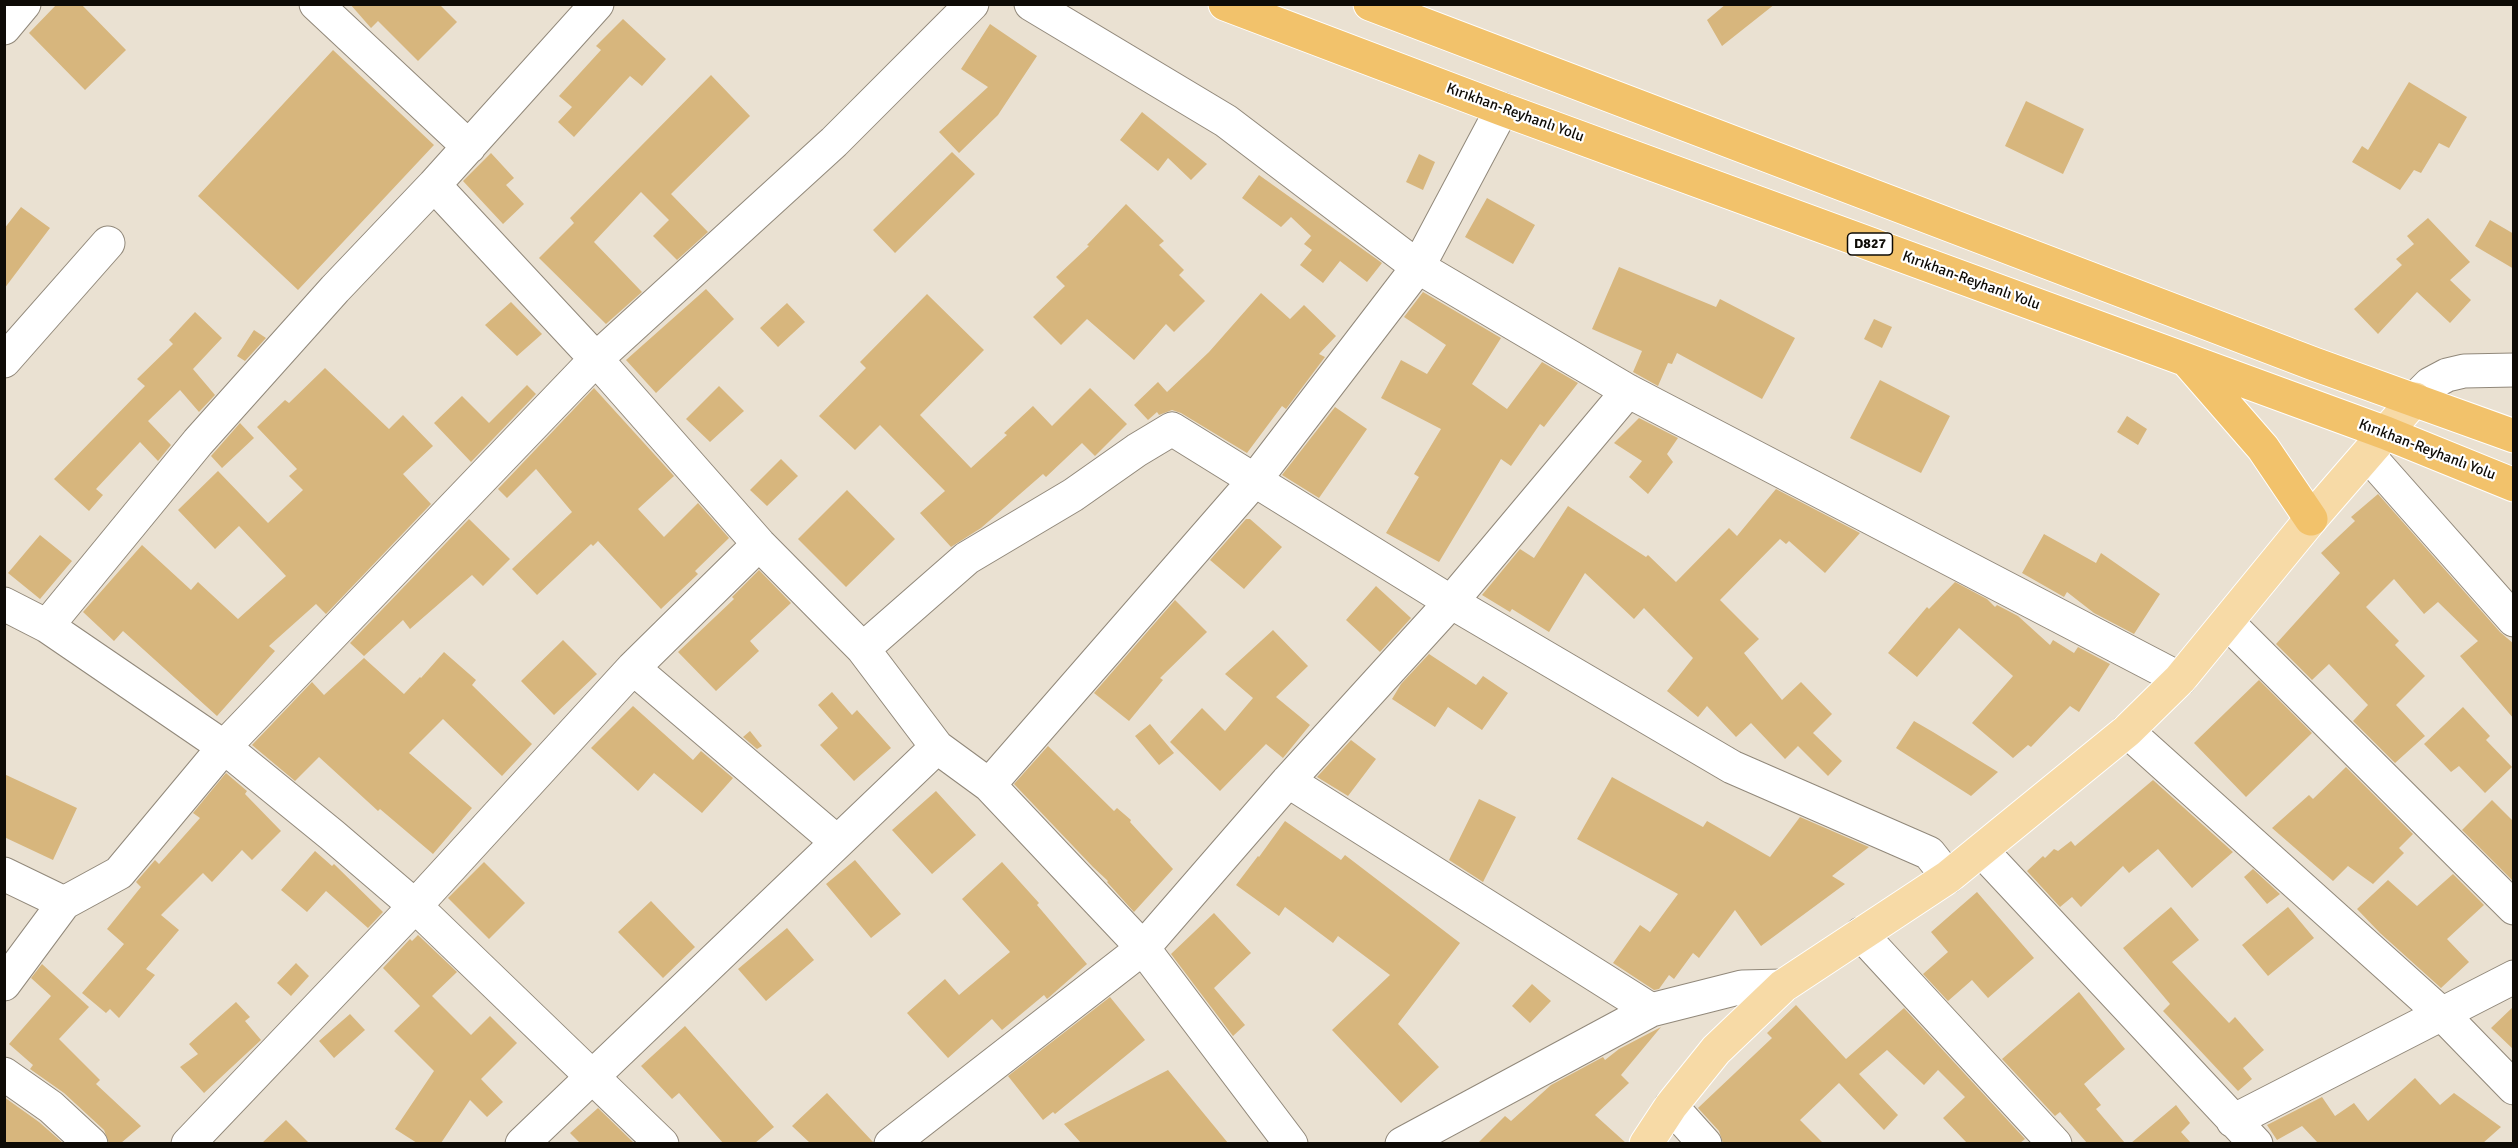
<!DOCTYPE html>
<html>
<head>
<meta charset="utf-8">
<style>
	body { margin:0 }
	#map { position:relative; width:2518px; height:1148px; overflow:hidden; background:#eae1d2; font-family:Signika,sans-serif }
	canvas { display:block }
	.frame { position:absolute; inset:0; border:6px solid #0e0b06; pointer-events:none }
</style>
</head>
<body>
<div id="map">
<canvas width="2518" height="1148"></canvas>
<div class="frame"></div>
</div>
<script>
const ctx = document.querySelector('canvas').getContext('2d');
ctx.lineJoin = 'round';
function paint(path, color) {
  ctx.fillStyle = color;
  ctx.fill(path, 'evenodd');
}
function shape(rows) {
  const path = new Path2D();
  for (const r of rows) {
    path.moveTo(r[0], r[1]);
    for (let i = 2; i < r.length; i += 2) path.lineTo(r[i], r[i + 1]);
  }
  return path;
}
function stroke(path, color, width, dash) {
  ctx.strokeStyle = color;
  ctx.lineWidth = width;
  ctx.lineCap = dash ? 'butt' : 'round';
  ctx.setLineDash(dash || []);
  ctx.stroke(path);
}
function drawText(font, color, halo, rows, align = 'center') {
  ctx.font = font + ' Signika,sans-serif';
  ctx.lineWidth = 4.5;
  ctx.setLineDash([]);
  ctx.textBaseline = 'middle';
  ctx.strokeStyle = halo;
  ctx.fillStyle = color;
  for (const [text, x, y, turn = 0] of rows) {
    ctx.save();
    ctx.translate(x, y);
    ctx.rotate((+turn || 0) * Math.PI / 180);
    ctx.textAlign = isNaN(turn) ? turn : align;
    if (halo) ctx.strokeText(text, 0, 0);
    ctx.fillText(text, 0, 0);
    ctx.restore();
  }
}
paint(shape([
	[57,4,81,4,126,50,85,90,29,33],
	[350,4,439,4,457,22,418,61,378,21,371,28],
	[1726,4,1775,4,1722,46,1707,20],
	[623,19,666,59,642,86,630,76,574,137,558,122,572,107,559,96,601,50,596,46],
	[990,24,1037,56,998,115,959,153,939,132,988,87,961,69],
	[333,50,434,145,298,290,198,196],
	[711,75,750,116,671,194,708,232,677,260,653,236,669,220,641,192,594,242,642,292,606,324,539,258,574,223,570,218],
	[2409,82,2467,117,2449,148,2439,143,2421,173,2414,170,2400,190,2352,162,2362,146,2368,150],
	[2026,101,2084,129,2063,174,2005,146],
	[1142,112,1207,164,1191,180,1168,158,1158,171,1120,140],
	[952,152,975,174,895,253,873,230],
	[491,153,514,178,506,185,524,204,503,224,463,181],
	[1419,154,1435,162,1423,190,1406,182],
	[1259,175,1382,263,1367,282,1340,261,1323,283,1300,265,1312,250,1304,244,1311,236,1291,217,1281,227,1242,198],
	[1487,198,1535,225,1513,264,1465,237],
	[1126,204,1164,241,1159,245,1184,270,1179,275,1205,301,1174,332,1166,324,1134,360,1087,319,1061,345,1033,317,1065,286,1056,277,1089,246,1087,245],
	[21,207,50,228,4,289,4,229],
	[2428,218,2470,262,2450,280,2471,300,2450,323,2417,292,2378,334,2354,309,2402,265,2396,259,2414,244,2407,236],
	[2490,220,2514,234,2514,269,2475,246],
	[1619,267,1716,307,1720,299,1795,338,1762,399,1677,353,1672,364,1668,363,1658,386,1633,372,1642,351,1592,329],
	[706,289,734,319,656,393,626,360],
	[1423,292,1501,338,1472,384,1507,409,1542,362,1578,383,1544,427,1540,424,1511,466,1501,459,1439,562,1386,533,1419,477,1414,474,1441,429,1381,398,1401,360,1427,374,1446,345,1404,317],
	[1261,293,1290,319,1304,305,1336,336,1319,354,1325,357,1286,409,1282,406,1247,453,1181,413,1172,410,1159,415,1157,412,1148,420,1134,405,1158,382,1167,392,1209,352],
	[927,294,984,350,920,415,971,468,1007,435,1004,433,1033,406,1052,426,1090,388,1127,424,1095,456,1082,443,1046,477,1043,474,981,528,951,547,920,513,945,491,880,425,855,450,819,416,866,368,860,362],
	[511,302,542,334,517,356,485,325],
	[787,303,805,322,778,347,760,328],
	[195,312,222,338,193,369,215,395,199,412,180,390,148,421,171,445,158,461,140,442,96,489,103,495,89,511,54,479,145,386,137,379,173,344,169,340],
	[1874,319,1892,327,1882,348,1864,339],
	[254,330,266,338,245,361,237,356],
	[325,368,389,429,403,415,433,446,403,474,431,504,326,614,316,604,269,646,275,651,217,716,123,631,114,641,83,612,142,545,191,590,198,582,238,619,286,576,239,526,215,549,178,510,218,471,268,523,303,490,289,476,297,469,257,427,285,400,289,403],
	[1880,380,1950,416,1921,473,1850,438],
	[527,385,536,394,471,462,434,423,462,396,489,423],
	[719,386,744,411,710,442,686,419],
	[594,388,674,476,638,509,664,537,698,503,729,538,695,571,698,574,661,609,598,541,593,546,591,544,537,595,512,569,572,512,536,469,507,498,498,489],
	[1335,407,1367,429,1319,498,1282,475],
	[2127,416,2147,429,2138,445,2117,432],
	[1639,418,1678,438,1667,454,1673,462,1648,494,1629,477,1642,461,1614,443],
	[240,423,254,438,222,468,211,456],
	[781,459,798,476,767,506,750,490],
	[1776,489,1860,533,1825,573,1789,541,1786,544,1780,539,1720,600,1759,639,1744,653,1782,700,1801,682,1832,714,1813,733,1842,761,1828,776,1798,746,1785,759,1751,723,1736,737,1707,706,1698,717,1667,691,1693,658,1644,608,1634,619,1585,573,1549,632,1512,609,1510,612,1482,595,1520,549,1534,558,1568,506,1646,557,1648,555,1676,582,1729,528,1737,536],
	[847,490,895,539,846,587,798,539],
	[2378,494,2500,632,2514,644,2514,719,2460,656,2478,641,2438,602,2424,614,2394,579,2366,607,2399,641,2395,645,2425,676,2396,705,2425,736,2395,763,2353,721,2368,705,2329,664,2312,680,2276,644,2340,573,2321,553,2355,521,2351,517],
	[469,519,510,559,483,586,472,575,410,629,403,620,364,656,350,643],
	[1246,519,1250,519,1282,547,1244,589,1210,560],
	[2044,534,2096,563,2101,553,2160,594,2134,634,2094,613,2067,592,2064,597,2022,573],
	[40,535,72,561,40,599,8,573],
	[759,570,791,603,750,641,759,651,716,691,678,652,734,599,732,597],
	[1955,582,1987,599,1995,607,1997,605,2018,616,2050,645,2053,640,2074,653,2078,647,2110,664,2079,712,2070,706,2031,747,2028,745,2013,758,1972,723,2013,676,1959,628,1917,677,1888,653,1927,607,1929,609],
	[1376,586,1411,618,1380,652,1346,620],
	[1175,600,1207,632,1160,678,1163,680,1129,721,1094,693],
	[1273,630,1308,666,1276,697,1310,725,1283,758,1266,744,1220,791,1170,742,1202,708,1225,731,1253,698,1225,674],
	[563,640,597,674,554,715,521,681],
	[444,652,476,680,472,685,532,744,502,776,443,719,409,753,472,808,433,854,380,809,378,811,319,757,295,781,252,745,312,682,324,695,364,658,404,694,420,677,421,678],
	[1429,654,1476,685,1483,676,1508,693,1482,730,1448,707,1435,727,1392,699,1401,684],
	[2259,680,2312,733,2246,797,2194,743],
	[832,692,852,715,857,710,891,748,854,781,820,745,838,728,818,705],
	[633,706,693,760,701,751,733,778,702,813,654,773,638,791,591,748],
	[2463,707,2490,736,2486,740,2512,767,2485,793,2459,766,2451,772,2424,744],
	[1914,721,1933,732,1998,772,1971,796,1896,748],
	[1150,724,1174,753,1159,765,1135,736],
	[750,731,762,746,757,749,743,737],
	[1351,740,1376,759,1348,796,1317,777],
	[1048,746,1114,811,1117,808,1131,820,1130,822,1173,869,1134,912,1107,882,1108,881,1093,867,1014,784],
	[2346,767,2413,834,2399,848,2404,853,2373,884,2348,866,2333,881,2272,828,2309,795,2313,799],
	[226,773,247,791,245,794,281,831,252,860,242,850,212,882,203,873,161,915,179,930,146,969,155,975,119,1018,110,1009,106,1013,82,993,124,944,107,929,141,887,136,882,155,860,159,864,200,818,193,813],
	[4,774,77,808,53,860,4,837],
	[1612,777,1703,827,1707,821,1770,857,1800,817,1869,847,1832,876,1845,884,1761,946,1735,910,1699,958,1693,953,1674,979,1669,975,1659,989,1654,990,1613,963,1640,925,1650,932,1678,894,1577,839],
	[2153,780,2233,852,2192,888,2158,849,2129,873,2123,866,2081,907,2072,897,2060,907,2027,871,2043,856,2045,858,2054,849,2058,851,2071,841,2075,846],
	[936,791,976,835,932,874,892,830],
	[1479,799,1516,817,1483,882,1449,860],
	[2492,800,2514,822,2512,880,2462,830],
	[1285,821,1341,860,1345,855,1460,943,1398,1024,1439,1067,1401,1103,1332,1030,1390,975,1338,936,1333,943,1285,907,1279,916,1236,885,1258,856,1259,857],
	[315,851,332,866,334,864,383,912,368,928,326,891,307,912,281,890],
	[855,860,901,914,871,938,826,884],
	[484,862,525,903,489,939,448,898],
	[1002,862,1039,903,1037,905,1087,964,1047,999,1044,995,1002,1030,992,1019,948,1058,907,1013,945,979,959,995,1010,952,962,899],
	[2253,869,2280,894,2267,904,2244,877],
	[2453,874,2484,905,2447,939,2469,962,2441,988,2380,933,2357,909,2388,880,2417,906],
	[1977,892,2034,958,1988,998,1972,980,1948,1001,1923,974,1948,952,1931,932],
	[651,901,695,947,663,978,618,932],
	[2171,907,2199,940,2172,962,2229,1023,2235,1017,2264,1050,2243,1068,2252,1079,2238,1091,2163,1011,2170,1004,2123,948],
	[2288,907,2314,938,2268,976,2242,945],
	[1214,913,1251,953,1214,988,1245,1025,1233,1036,1171,954],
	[787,928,814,960,766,1001,738,969],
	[418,935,457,972,432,996,471,1035,490,1016,517,1043,481,1079,503,1102,487,1117,470,1100,441,1143,417,1143,395,1129,434,1071,394,1031,420,1006,383,968,410,939,412,941],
	[296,963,309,976,291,996,277,983],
	[42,964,89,1007,59,1039,100,1080,96,1084,141,1126,121,1143,109,1143,104,1130,64,1093,30,1069,33,1065,9,1044,51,996,31,978],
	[1532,984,1551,1001,1530,1023,1512,1006],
	[2079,992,2125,1049,2084,1084,2101,1105,2096,1109,2125,1143,2087,1143,2060,1112,2055,1116,2002,1059],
	[1110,997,1145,1040,1055,1114,1053,1112,1043,1120,1008,1076],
	[236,1002,250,1017,245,1021,261,1040,204,1093,180,1067,198,1054,189,1044],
	[1796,1005,1846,1059,1904,1008,2025,1139,2020,1143,1967,1143,1943,1118,1965,1097,1938,1070,1924,1085,1887,1050,1859,1074,1898,1115,1884,1130,1839,1083,1800,1120,1823,1143,1723,1143,1719,1131,1698,1108,1772,1038,1767,1033],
	[2514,1006,2514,1050,2491,1028],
	[350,1014,365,1030,334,1058,319,1041],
	[685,1026,774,1127,755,1143,723,1143,679,1093,672,1099,641,1066],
	[1661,1027,1621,1075,1629,1083,1595,1115,1626,1143,1478,1143,1505,1116,1511,1121,1551,1085,1603,1057,1605,1060,1619,1049],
	[1168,1070,1228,1143,1081,1143,1064,1124],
	[2415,1078,2440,1105,2454,1093,2501,1127,2483,1143,2318,1143,2302,1126,2277,1140,2267,1125,2322,1097,2335,1116,2354,1103,2368,1121],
	[827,1093,873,1142,873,1143,810,1143,792,1126],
	[4,1097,39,1122,63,1143,4,1143],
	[2176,1105,2190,1123,2181,1132,2191,1143,2131,1143],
	[598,1108,634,1143,580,1143,570,1133],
	[286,1120,309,1143,262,1143]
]), '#d7b67d');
const minor = shape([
	[316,4,469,147],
	[1031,4,1226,121,1418,267,1628,391,2180,679],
	[4,28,24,4],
	[434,185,596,359,759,544,863,649,937,747,989,785,1143,948,1291,1144],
	[4,361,108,243],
	[2415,399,2430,384,2447,375,2464,371,2514,370],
	[2368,455,2514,620],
	[4,604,47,626,224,747,332,835,415,906,662,1144],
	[2228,623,2514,908],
	[47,626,198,442,335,289,434,185,597,4],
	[863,649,967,558,1073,495,1137,450,1172,429,1451,602,1732,767,1929,853,1948,877],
	[633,668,836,841],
	[2127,731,2443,1015,2514,1088],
	[1288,781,1651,1010],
	[989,785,1254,481,1418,267,1502,109],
	[1982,851,2256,1144],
	[4,874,64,903],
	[1861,934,2055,1144],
	[4,984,64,903,119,873,224,747,596,359,834,142,972,4],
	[4,1074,51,1107,91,1144],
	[1671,1106,1705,1144],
	[2233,1121,2514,977],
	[188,1144,415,906,633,668,759,544],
	[522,1144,937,747],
	[891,1144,1143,948,1288,781,1451,602,1628,391],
	[1402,1144,1651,1010,1742,987,1783,986]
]);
const major = shape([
	[1646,1144,1671,1106,1716,1050,1783,986,1948,877,2127,731,2180,679,2311,519,2415,399]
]);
const highway = shape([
	[1225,4,1502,109,2386,433,2514,485],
	[1370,4,2314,364,2514,436],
	[2189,363,2263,448,2311,519]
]);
stroke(minor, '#91887a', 35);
stroke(major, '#fff', 35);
stroke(highway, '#fff', 35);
stroke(minor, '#fff', 33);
stroke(major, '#f7daa6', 33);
stroke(highway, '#f2c26b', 33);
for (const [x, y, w] of [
	[1870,244,45]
]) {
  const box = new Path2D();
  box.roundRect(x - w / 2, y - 11, w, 22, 4.5);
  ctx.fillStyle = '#fff';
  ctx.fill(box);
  stroke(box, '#0e0b06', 1.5);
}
drawText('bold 14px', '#0e0b06', null, [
	["D827",1870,244]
]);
drawText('15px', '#0e0b06', '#fff', [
	["Kırıkhan-Reyhanlı Yolu",1515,113,20],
	["Kırıkhan-Reyhanlı Yolu",1971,281,20],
	["Kırıkhan-Reyhanlı Yolu",2427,450,21]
]);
</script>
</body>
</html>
